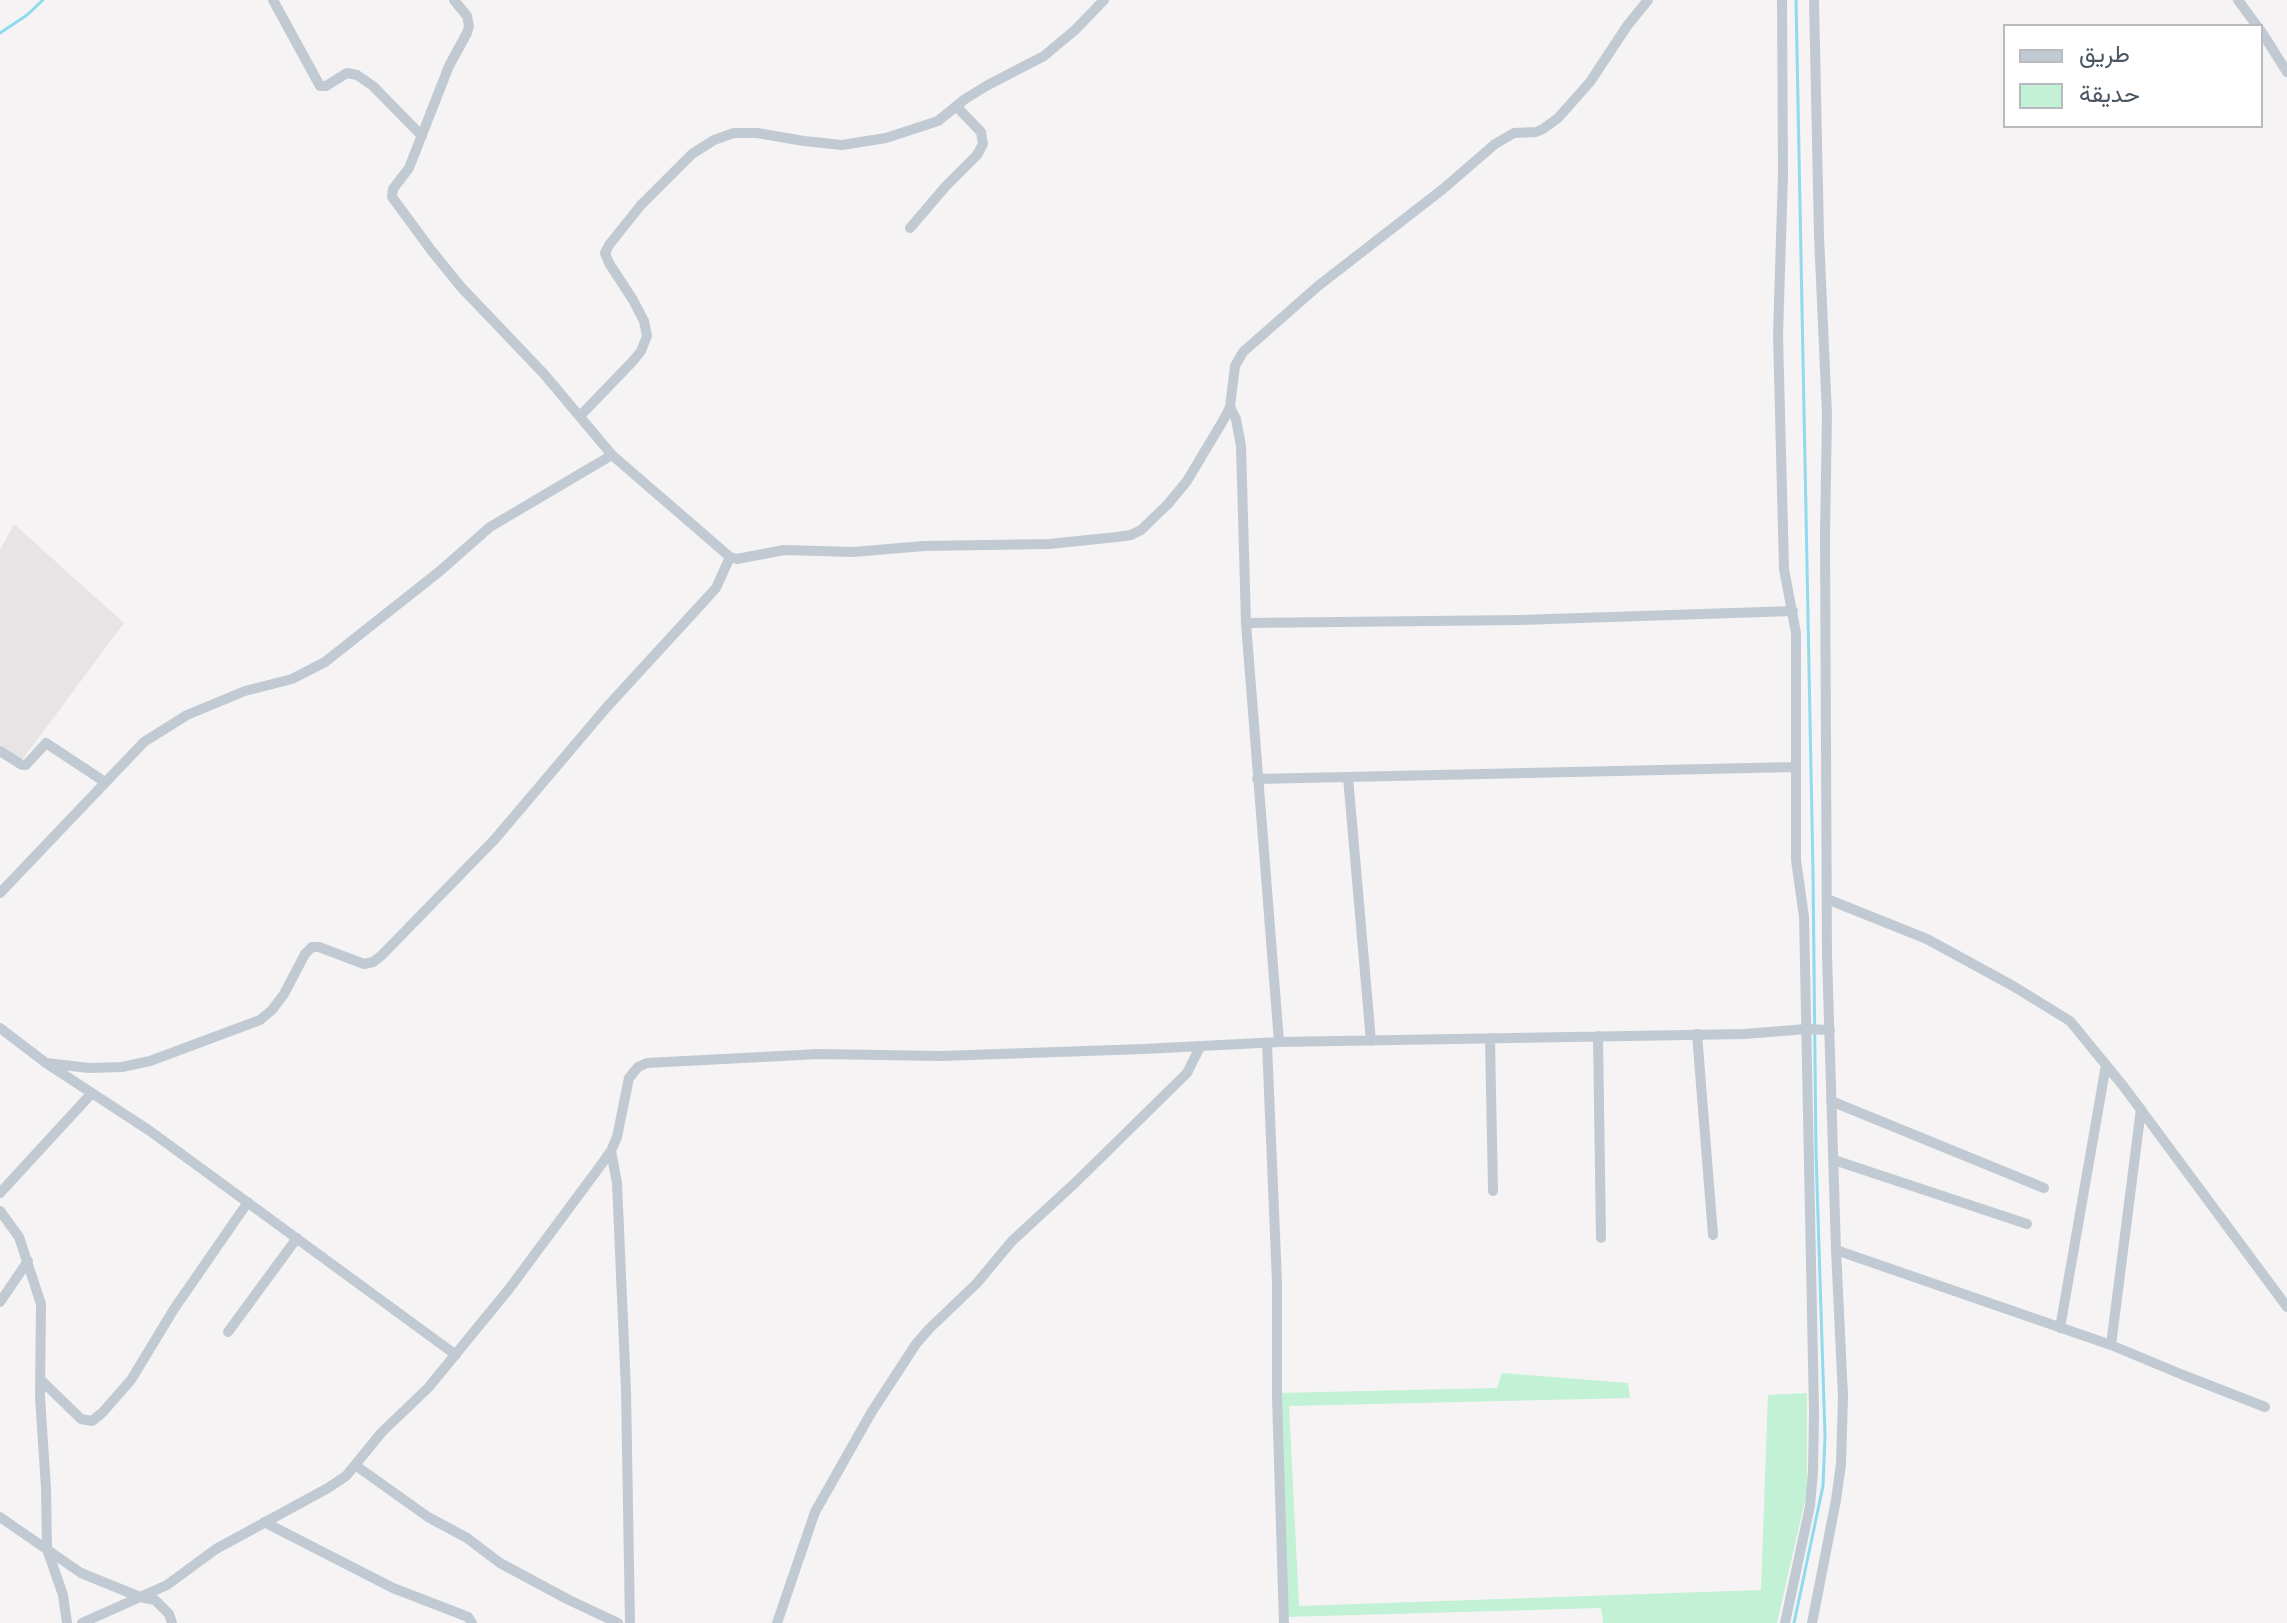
<!DOCTYPE html>
<html>
<head>
<meta charset="utf-8">
<style>
	body { margin:0 }
	#map { position:relative; width:2287px; height:1623px; overflow:hidden; background:#f5f3f3; font-family:"Nunito Sans",Vazirmatn,sans-serif }
	canvas { display:block }
	.legend { position:absolute; left:2003px; top:24px; width:260px; height:104px; box-sizing:border-box; background:#fff; border:2px solid #b7bbc0; margin:0; padding:10px 14px; list-style:none; font-size:24px; color:#4a5661 }
	.legend li { display:flex; align-items:center; gap:16px; height:40px }
	.legend b { width:40px; border:2px solid #b7bbc0 }
</style>
</head>
<body>
<div id="map">
<canvas width="2287" height="1623"></canvas>
<ul class="legend">
<li><b style="height:10px;background:#c1cad2"></b>طريق</li>
<li><b style="height:22px;background:#c3f1d5"></b>حديقة</li>
</ul>
</div>
<script>
const ctx = document.querySelector('canvas').getContext('2d');
ctx.lineJoin = 'round';
function paint(path, color) {
  ctx.fillStyle = color;
  ctx.fill(path, 'evenodd');
}
function shape(rows) {
  const path = new Path2D();
  for (const r of rows) {
    path.moveTo(r[0], r[1]);
    for (let i = 2; i < r.length; i += 2) path.lineTo(r[i], r[i + 1]);
  }
  return path;
}
function stroke(path, color, width, dash) {
  ctx.strokeStyle = color;
  ctx.lineWidth = width;
  ctx.lineCap = dash ? 'butt' : 'round';
  ctx.setLineDash(dash || []);
  ctx.stroke(path);
}
paint(shape([
	[14,524,124,623,22,760,0,745,0,550]
]), '#e6e4e5');
paint(shape([
	[1502,1373,1628,1383,1630,1398,1289,1406,1299,1606,1761,1590,1768,1395,1807,1393,1807,1492,1777,1623,1603,1623,1601,1608,1285,1617,1278,1393,1497,1388]
]), '#c3f1d5');
stroke(shape([
	[0,33,27,15,43,0],
	[1794,1623,1823,1486,1825,1436,1816,1153,1813,872,1796,0]
]), '#90daee', 3);
stroke(shape([
	[273,0,320,86,326,86,347,73,357,75,373,86,422,136],
	[454,0,467,16,469,26,467,33,449,66,409,168,393,189,392,197,431,250,461,287,544,374,612,455,730,557,737,559,784,550,853,552,924,546,1049,544,1117,537,1131,535,1141,530,1168,504,1187,481,1224,419,1230,407,1235,366,1243,352,1318,286,1443,189,1495,144,1514,133,1536,132,1543,129,1558,118,1590,82,1627,26,1648,0],
	[1782,0,1783,174,1778,335,1784,569,1796,633,1796,860,1804,917,1814,1411,1813,1472,1810,1506,1785,1623],
	[2238,0,2257,26],
	[2261,31,2287,72],
	[910,228,946,186,977,155,983,144,981,132,957,107],
	[1230,407,1236,419,1241,446,1246,623,1279,1042],
	[580,416,633,361,641,351,647,336,644,321,633,300,609,263,605,253,609,245,641,205,692,154,714,140,734,133,757,133,804,141,842,145,886,138,938,121,965,99,988,85,1044,56,1075,30,1104,0],
	[1246,623,1520,620,1793,611],
	[0,751,22,765,26,765,46,743,105,782],
	[1348,777,1371,1041],
	[1257,779,1796,767],
	[0,893,144,742,187,715,245,691,292,679,325,662,440,571,490,527,612,455],
	[1827,899,1927,939,2013,986,2070,1021,2124,1087,2287,1307],
	[0,1028,46,1063,150,1131,456,1355],
	[1697,1034,1713,1235],
	[1598,1036,1601,1238],
	[1490,1038,1493,1191],
	[1267,1044,1277,1282,1277,1397,1284,1623],
	[46,1063,89,1068,122,1067,150,1061,260,1020,272,1010,284,994,305,954,312,947,319,947,364,964,373,962,382,955,495,839,606,708,695,611,716,588,730,557],
	[1831,1101,2044,1188],
	[611,1151,617,1183,626,1390,630,1623],
	[1834,1160,2027,1224],
	[0,1193,92,1093],
	[0,1211,19,1237,41,1304,40,1397,46,1488,47,1549,63,1595,67,1623],
	[1836,1250,2111,1345,2183,1375,2265,1407],
	[0,1302,28,1261],
	[2060,1328,2106,1065],
	[228,1332,297,1238],
	[2111,1345,2141,1109],
	[40,1379,81,1419,92,1421,102,1413,131,1380,174,1309,248,1202],
	[355,1465,428,1517,467,1538,500,1563,569,1600,618,1623],
	[0,1517,81,1573,140,1597,155,1600,169,1614,172,1623],
	[264,1522,393,1588,468,1617,472,1623],
	[82,1623,167,1585,216,1549,328,1488,346,1476,382,1432,428,1388,509,1289,598,1169,611,1151,617,1137,629,1078,638,1067,647,1063,819,1054,941,1056,1144,1049,1279,1042,1745,1034,1806,1029,1830,1030],
	[777,1623,815,1512,871,1413,916,1344,929,1329,977,1283,1012,1241,1076,1182,1187,1073,1200,1047],
	[1812,1623,1836,1500,1841,1464,1843,1396,1836,1250,1827,955,1825,536,1827,414,1819,236,1814,0]
]), '#c1cad2', 10);
</script>
</body>
</html>
